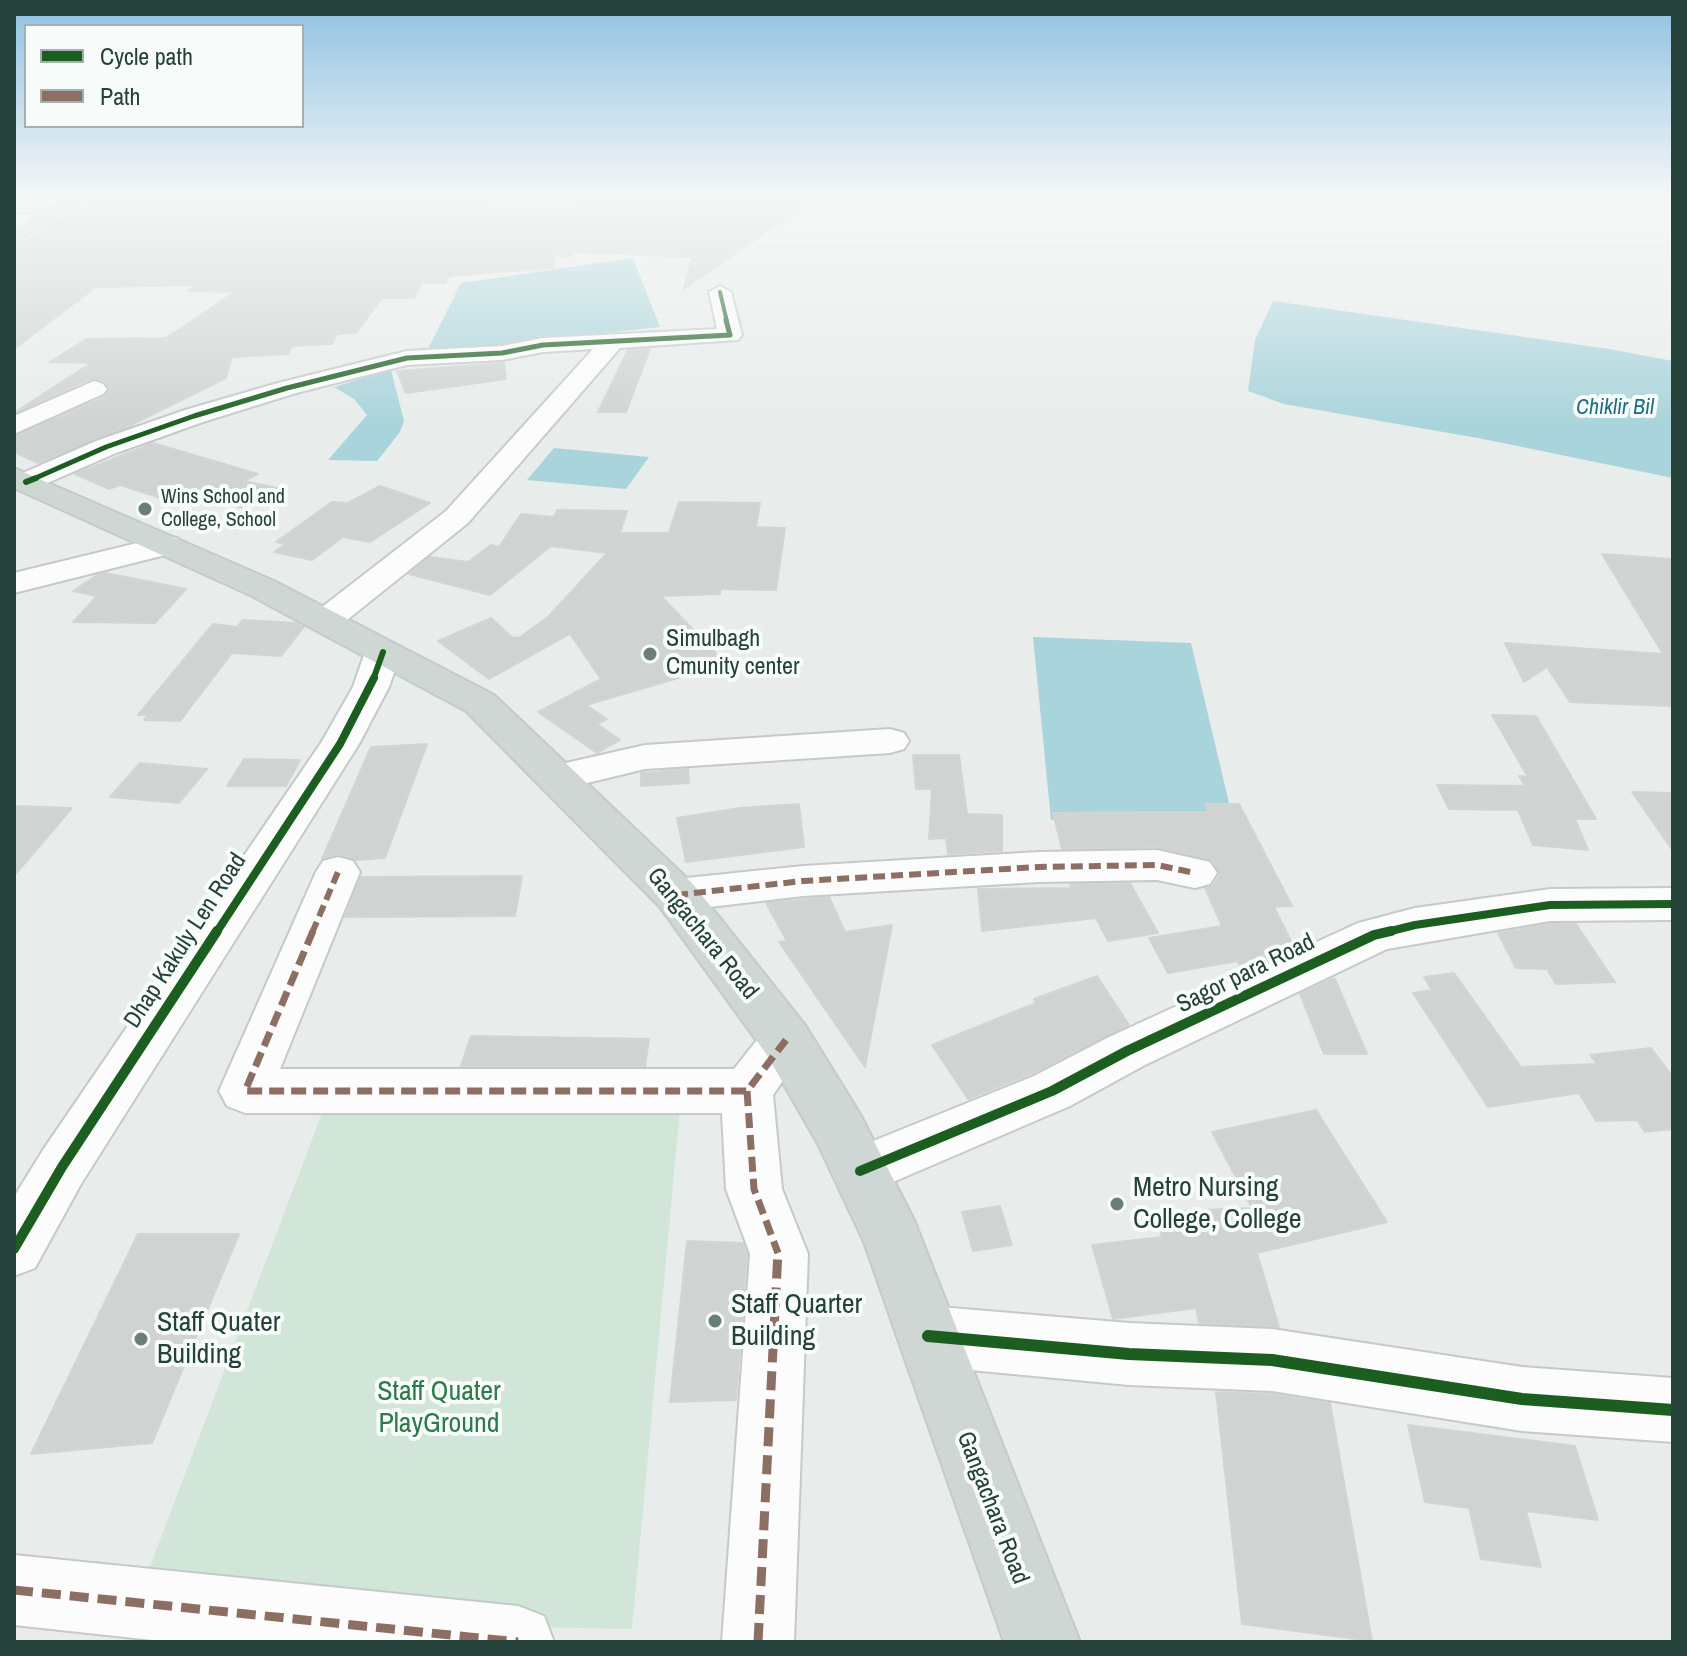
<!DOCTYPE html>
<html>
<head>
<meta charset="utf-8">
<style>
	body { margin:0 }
	#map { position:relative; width:1687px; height:1656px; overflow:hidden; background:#e8edeb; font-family:"Archivo Narrow",sans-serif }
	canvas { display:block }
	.frame { position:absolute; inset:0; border:16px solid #24423a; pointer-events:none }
	.legend { position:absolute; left:24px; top:24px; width:280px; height:104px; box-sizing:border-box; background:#f7fbf9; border:2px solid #a3b1ad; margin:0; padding:10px 14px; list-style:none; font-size:24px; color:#24423a }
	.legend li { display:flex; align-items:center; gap:16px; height:40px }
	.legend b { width:40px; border:2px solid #a3b1ad }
</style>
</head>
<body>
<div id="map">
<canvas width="1687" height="1656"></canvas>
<div class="frame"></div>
<ul class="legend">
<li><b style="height:10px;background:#1b5e20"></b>Cycle path</li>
<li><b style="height:10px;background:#8d6e63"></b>Path</li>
</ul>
</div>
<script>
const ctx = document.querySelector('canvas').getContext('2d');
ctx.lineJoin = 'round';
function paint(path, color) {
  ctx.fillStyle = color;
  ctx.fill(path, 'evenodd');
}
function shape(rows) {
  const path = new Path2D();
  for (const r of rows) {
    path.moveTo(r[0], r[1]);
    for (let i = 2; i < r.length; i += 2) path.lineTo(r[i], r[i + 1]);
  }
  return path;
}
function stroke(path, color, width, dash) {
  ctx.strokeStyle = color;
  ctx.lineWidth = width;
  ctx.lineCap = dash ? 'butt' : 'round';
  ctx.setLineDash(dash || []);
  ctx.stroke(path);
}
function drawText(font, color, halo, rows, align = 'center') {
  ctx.font = font + ' "Archivo Narrow",sans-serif';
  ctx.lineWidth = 8;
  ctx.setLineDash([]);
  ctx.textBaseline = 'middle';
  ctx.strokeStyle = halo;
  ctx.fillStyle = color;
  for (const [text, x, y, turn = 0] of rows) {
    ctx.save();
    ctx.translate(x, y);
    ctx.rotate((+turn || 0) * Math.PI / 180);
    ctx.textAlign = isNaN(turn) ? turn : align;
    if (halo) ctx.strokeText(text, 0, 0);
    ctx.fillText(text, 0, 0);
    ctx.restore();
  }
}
paint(shape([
	[324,1108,680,1109,632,1629,130,1619]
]), '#d1e6d8');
paint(shape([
	[633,258,660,327,426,353,461,283],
	[1273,301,1609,349,1673,361,1673,478,1483,439,1284,404,1248,391,1255,340],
	[391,370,404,421,400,432,377,461,328,460,367,415,354,399,334,387],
	[554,448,649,457,626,489,527,480],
	[1033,637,1191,643,1235,828,1051,820]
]), '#a9d4db');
const building = shape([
	[103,195,406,198,403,202,490,202,484,210,556,210,575,208,580,200,761,201,767,195,819,195,684,289,692,257,574,252,571,256,554,256,554,268,449,276,445,283,422,283,414,298,382,298,356,333,337,334,332,344,292,346,288,354,232,357,226,378,123,429,38,463,14,452,14,437,104,397,110,389,104,381,93,378,14,413,91,363,50,362,86,339,166,338,235,292,188,291,196,285,96,287,14,349,14,247,103,195],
	[650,349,626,412,598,412,628,350,650,349],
	[504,363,506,379,406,393,397,371,504,363],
	[153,443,258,474,244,481,277,488,245,508,197,499,183,505,120,485,109,489,75,474,153,443],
	[380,486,430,503,370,542,343,537,312,560,274,552,286,544,276,542,332,502,348,503,380,486],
	[679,502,760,503,756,527,785,528,776,590,720,589,720,594,661,596,726,664,586,705,607,719,597,724,620,740,597,753,538,712,601,679,570,634,489,679,438,641,491,618,513,638,520,637,548,617,607,553,551,546,490,595,409,574,430,557,468,562,491,545,499,547,521,514,554,517,557,510,627,511,620,533,669,533,679,502],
	[1602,554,1673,559,1673,706,1570,702,1547,667,1524,682,1505,643,1663,654,1602,554],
	[106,573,186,589,155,623,73,622,97,596,73,591,97,575,106,573],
	[243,620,297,623,304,627,281,656,232,653,180,721,144,720,148,715,138,715,213,624,237,627,243,620],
	[1492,715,1536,716,1596,819,1575,819,1588,850,1533,845,1518,810,1449,809,1437,785,1525,786,1519,776,1528,777,1492,715],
	[427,744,385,858,356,860,337,854,322,859,371,747,427,744],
	[913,755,959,755,967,814,1002,815,1002,851,948,854,946,838,929,839,932,789,916,789,913,755],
	[244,759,300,760,286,786,227,786,244,759],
	[140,763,207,769,179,803,110,797,140,763],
	[688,769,689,783,641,786,641,773,688,769],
	[1632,792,1673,793,1673,851,1632,792],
	[799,804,804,847,686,862,677,818,740,808,799,804],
	[1205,804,1239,804,1292,906,1274,907,1295,949,1243,973,1238,961,1168,973,1149,938,1222,926,1205,888,1213,886,1220,875,1213,860,1157,847,1062,849,1053,813,1208,812,1205,804],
	[14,806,72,808,14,876,14,806],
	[522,876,515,916,345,917,361,877,522,876],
	[1130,883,1158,933,1108,941,1096,918,982,931,978,889,1071,888,1070,884,1130,883],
	[829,897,845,932,892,925,865,1067,779,942,787,941,766,903,829,897],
	[1550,924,1576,924,1615,982,1556,984,1547,969,1516,968,1498,933,1550,924],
	[1454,973,1521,1067,1597,1064,1590,1055,1651,1048,1673,1077,1673,1129,1645,1132,1637,1120,1596,1121,1579,1093,1488,1107,1413,993,1432,990,1424,977,1454,973],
	[1097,976,1129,1025,1033,1073,968,1099,932,1045,1036,1003,1034,999,1097,976],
	[1332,979,1335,979,1367,1054,1324,1054,1300,994,1332,979],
	[471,1036,649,1039,645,1066,461,1066,471,1036],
	[1316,1110,1387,1222,1257,1253,1279,1327,1199,1323,1196,1308,1113,1319,1092,1245,1162,1237,1156,1212,1252,1208,1212,1132,1316,1110],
	[1000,1206,1012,1245,973,1251,962,1212,1000,1206],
	[138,1234,239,1234,152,1443,31,1454,138,1234],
	[687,1241,743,1243,747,1254,736,1400,670,1402,687,1241],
	[1216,1392,1272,1394,1330,1403,1372,1641,1242,1624,1216,1392],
	[1408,1425,1575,1446,1598,1520,1526,1511,1541,1567,1481,1559,1469,1508,1425,1502,1408,1425]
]);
paint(building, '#cfd4d2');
stroke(building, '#d1d6d4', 2);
const minor = shape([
	[14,214,43,214,52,220,43,226,14,226,14,214],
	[720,286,731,292,742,335,738,340,620,348,468,523,337,628,325,631,313,628,308,621,313,614,446,511,593,349,543,352,502,360,407,365,296,393,203,422,116,453,36,488,26,491,14,486,16,476,96,441,185,410,278,383,407,351,502,346,543,338,717,329,709,292,720,286],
	[94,381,103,384,107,389,103,394,14,434,14,416,94,381],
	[166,536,177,538,182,545,177,552,14,593,14,573,166,536],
	[383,641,395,645,401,652,389,687,359,744,81,1184,35,1268,14,1276,14,1197,43,1150,321,743,353,687,365,652,371,645,383,641],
	[890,729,904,733,909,741,904,749,890,753,645,769,558,790,544,786,538,777,544,768,645,745,890,729],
	[1157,850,1210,862,1217,873,1210,884,1195,888,1157,880,1039,882,803,896,676,911,660,906,654,895,660,884,676,879,803,866,1039,852,1157,850],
	[338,857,353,861,360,872,280,1069,734,1069,768,1026,786,1020,804,1026,811,1040,773,1095,782,1189,808,1254,794,1642,722,1642,750,1254,726,1189,722,1113,245,1113,227,1106,219,1091,316,872,323,861,338,857],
	[1673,888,1673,920,1550,921,1387,949,1145,1065,1070,1106,879,1188,860,1195,841,1188,832,1171,841,1154,1034,1076,1109,1037,1358,923,1415,908,1550,889,1673,888],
	[928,1306,1129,1323,1272,1329,1522,1367,1673,1378,1673,1442,1522,1431,1272,1391,1129,1385,928,1366,906,1357,897,1336,906,1315,928,1306],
	[14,1555,518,1606,544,1616,554,1642,171,1642,14,1625,14,1555]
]);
const major = shape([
	[70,195,93,195,14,243,14,228,70,195],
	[14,468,274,581,494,695,692,883,805,1025,860,1114,914,1220,1080,1642,1004,1642,864,1242,818,1144,767,1055,660,907,466,711,250,595,14,488,14,468]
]);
stroke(minor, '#c5cac8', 4);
stroke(major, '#c3ccc9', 4);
paint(minor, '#fcfcfc');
paint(major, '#cfd7d5');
stroke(shape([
	[676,895,803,881,1039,867,1157,865,1195,873],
	[312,933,338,872]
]), '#8d6e63', 6, [12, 6]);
stroke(shape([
	[313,931,245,1091,747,1091,786,1040],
	[747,1091,754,1189,778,1253]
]), '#8d6e63', 7, [15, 7]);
stroke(shape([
	[14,1590,518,1642],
	[758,1642,778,1251]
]), '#8d6e63', 9, [19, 9]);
stroke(shape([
	[720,292,727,322]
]), '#1b5e20', 4);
stroke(shape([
	[31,480,106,447,194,416,287,388,407,358,502,353,543,345,730,335,726,320]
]), '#1b5e20', 5);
stroke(shape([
	[26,482,36,478],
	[373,680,383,652]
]), '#1b5e20', 6);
stroke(shape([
	[216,933,340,744,374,678],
	[1383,933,1415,925,1550,905,1673,904]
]), '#1b5e20', 8);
stroke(shape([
	[860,1171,1052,1091,1127,1051,1374,935,1391,931],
	[14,1249,62,1167,217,931]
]), '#1b5e20', 10);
stroke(shape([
	[928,1336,1129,1354,1272,1360,1522,1399,1673,1410]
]), '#1b5e20', 12);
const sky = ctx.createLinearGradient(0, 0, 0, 427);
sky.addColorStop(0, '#8fc1e3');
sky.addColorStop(0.46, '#f5f7f6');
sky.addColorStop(1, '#f5f7f600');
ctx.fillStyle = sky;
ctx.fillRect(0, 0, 1687, 427);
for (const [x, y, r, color] of [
	[145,509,8,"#697e78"],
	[650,654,8,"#697e78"],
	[1117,1204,8,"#697e78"],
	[715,1321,8,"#697e78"],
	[141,1339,8,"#697e78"]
]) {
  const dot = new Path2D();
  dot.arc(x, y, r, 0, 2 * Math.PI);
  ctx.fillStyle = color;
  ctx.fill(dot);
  stroke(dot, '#f7fbf9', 3);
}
drawText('20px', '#24423a', '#f7fbf9', [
	["Wins School and",161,498],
	["College, School",161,521]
], 'left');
drawText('italic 22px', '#1c6f80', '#f7fbf9', [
	["Chiklir Bil",1615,408]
]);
drawText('24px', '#24423a', '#f7fbf9', [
	["Simulbagh",666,640],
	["Cmunity center",666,668]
], 'left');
drawText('24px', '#24423a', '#f7fbf9', [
	["Gangachara Road",702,934,51],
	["Dhap Kakuly Len Road",186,941,-57],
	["Sagor para Road",1246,974,-26],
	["Gangachara Road",992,1508,69]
]);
drawText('28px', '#24423a', '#f7fbf9', [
	["Metro Nursing",1133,1188],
	["College, College",1133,1220],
	["Staff Quarter",731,1305],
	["Building",731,1337],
	["Staff Quater",157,1323],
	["Building",157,1355]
], 'left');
drawText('28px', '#2d7a4b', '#f7fbf9', [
	["Staff Quater",439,1392],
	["PlayGround",439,1424]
]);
</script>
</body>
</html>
